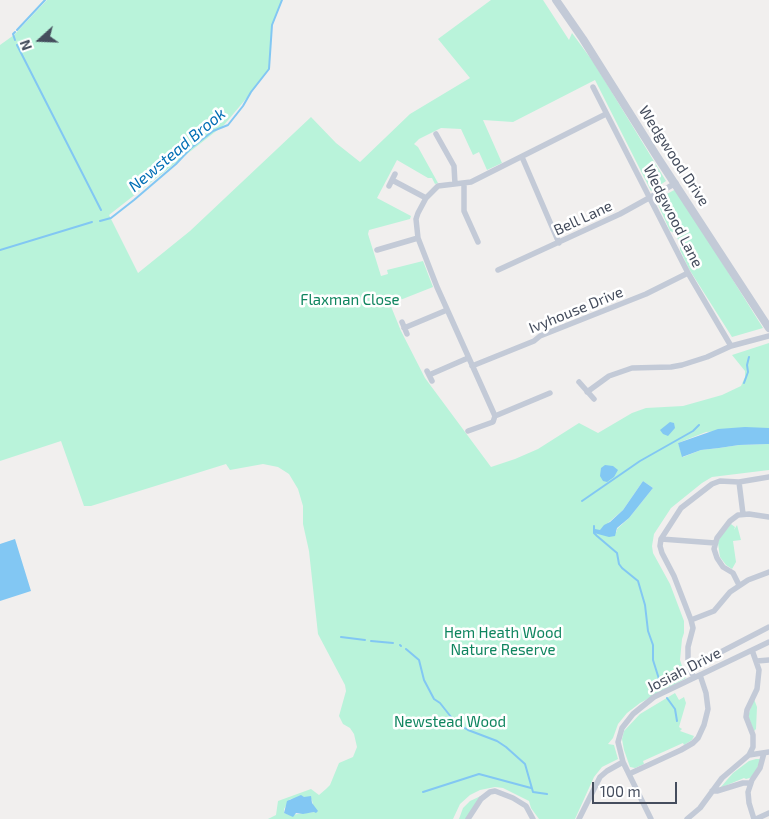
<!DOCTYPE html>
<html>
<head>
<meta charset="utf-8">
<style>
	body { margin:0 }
	#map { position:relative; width:769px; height:819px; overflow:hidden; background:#f1efee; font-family:"Exo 2",sans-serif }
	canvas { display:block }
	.north { position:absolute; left:15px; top:15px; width:50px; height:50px; -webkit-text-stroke:4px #fff; paint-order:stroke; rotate:250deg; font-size:14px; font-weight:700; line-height:20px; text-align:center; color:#454d5d }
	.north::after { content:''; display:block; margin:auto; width:18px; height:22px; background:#454d5d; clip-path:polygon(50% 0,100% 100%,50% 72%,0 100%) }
	.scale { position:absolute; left:592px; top:782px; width:85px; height:22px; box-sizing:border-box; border:2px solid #454d5d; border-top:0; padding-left:6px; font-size:15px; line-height:18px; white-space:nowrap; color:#454d5d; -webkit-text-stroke:4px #fff; paint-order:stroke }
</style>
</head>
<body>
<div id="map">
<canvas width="769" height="819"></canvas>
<div class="north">N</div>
<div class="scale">100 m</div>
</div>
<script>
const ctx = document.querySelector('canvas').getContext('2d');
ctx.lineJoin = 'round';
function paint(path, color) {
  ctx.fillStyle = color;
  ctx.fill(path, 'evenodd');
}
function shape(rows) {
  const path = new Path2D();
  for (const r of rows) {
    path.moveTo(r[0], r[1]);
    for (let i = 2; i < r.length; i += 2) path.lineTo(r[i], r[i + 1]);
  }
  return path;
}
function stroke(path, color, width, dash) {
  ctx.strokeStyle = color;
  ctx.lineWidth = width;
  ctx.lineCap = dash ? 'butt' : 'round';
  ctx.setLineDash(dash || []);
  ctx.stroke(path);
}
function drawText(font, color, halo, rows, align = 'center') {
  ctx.font = font + ' "Exo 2",sans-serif';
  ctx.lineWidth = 5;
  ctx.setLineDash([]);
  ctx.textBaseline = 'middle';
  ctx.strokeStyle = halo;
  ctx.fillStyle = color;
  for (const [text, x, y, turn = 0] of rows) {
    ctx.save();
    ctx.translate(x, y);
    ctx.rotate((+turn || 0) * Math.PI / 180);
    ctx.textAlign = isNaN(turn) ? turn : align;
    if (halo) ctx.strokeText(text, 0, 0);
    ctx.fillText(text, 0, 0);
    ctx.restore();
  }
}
paint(shape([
	[47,0,282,0,272,25,269,69,255,88,224,125,109,215,138,273,190,231,311,117,336,143,360,162,410,114,470,78,438,39,491,0,543,0,569,40,572,33,594,63,666,181,651,191,595,80,513,122,483,120,502,163,487,170,479,152,473,155,461,129,441,128,419,139,414,144,418,147,438,183,435,184,432,178,428,178,397,160,377,198,411,216,410,219,369,230,368,234,381,276,388,274,387,270,423,261,433,287,390,304,401,331,425,378,491,467,515,459,538,449,579,423,598,433,632,413,646,408,683,406,722,395,741,386,745,377,745,371,732,355,769,343,769,428,706,432,678,443,683,457,701,450,719,448,739,445,769,444,769,470,712,477,702,483,671,508,654,534,652,546,653,553,670,584,684,621,684,633,682,639,680,660,686,678,640,703,627,713,618,724,613,738,608,744,614,745,618,759,602,767,594,777,575,819,539,819,531,808,529,801,503,788,495,787,480,790,470,795,460,804,453,819,268,819,276,815,278,801,311,789,319,795,326,789,330,785,339,763,353,757,357,747,354,734,350,728,343,724,339,716,346,691,345,685,318,634,309,551,303,524,303,506,298,489,289,474,278,467,263,464,230,470,226,464,91,506,84,506,61,441,0,461,0,45,14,35],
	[643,481,653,488,629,518,617,529,617,532,608,523,623,510],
	[307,797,312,800,314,812,290,815,284,813,284,809,290,799],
	[676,189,763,328,732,337,689,269,680,250,680,244,675,233,670,231,656,200],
	[731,524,735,527,734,530,737,525,741,540,733,541,736,562,732,569,726,565,720,557,718,543,720,537],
	[675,693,679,700,684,697,686,703,679,727,682,729,680,731,694,736,692,740,684,745,683,743,643,761,644,764,635,768,630,767,624,750,622,739,624,731,640,714],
	[754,699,757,707,756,729,754,731,748,716],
	[756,759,760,759,760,762,753,777,746,779,744,778,720,788,733,773,749,761],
	[483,795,466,819,459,819,463,808,470,801]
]), '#b9f3da');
paint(shape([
	[670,422,674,423,675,428,668,436,663,434,660,430],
	[745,427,769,428,769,444,739,445,719,448,701,450,682,457,678,443,718,429],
	[605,465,613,466,618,470,614,477,607,482,603,481,600,476,601,468],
	[643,481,653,488,629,518,617,528,615,536,609,537,594,533,595,529,600,530,604,525,610,522,623,510],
	[15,539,31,591,0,601,0,544],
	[301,795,304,797,311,796,312,803,318,811,316,813,314,812,303,814,296,813,293,817,284,813,287,801]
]), '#82c7f3');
stroke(shape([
	[17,30,45,0],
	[15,40,13,34,15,32],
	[17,45,101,210],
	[100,221,111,218,134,200,176,164,191,148,213,131,228,125,243,106,251,92,269,69,272,25,282,0],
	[0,250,92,222],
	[744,383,748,372,747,365,749,357],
	[582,501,640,461,693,431,699,425],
	[594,526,594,533,597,536,617,553,619,564,622,568,638,581,645,605,648,631,653,645,653,660,659,679,658,685],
	[341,637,365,640],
	[371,641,393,643],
	[400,645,401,646],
	[406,649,419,660,424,680,434,699,440,703,455,722,468,730,497,741,506,747,525,764,533,792,547,794],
	[667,698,675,709,677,721],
	[423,792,479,774,531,788]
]), '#82c7f3', 2);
stroke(shape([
	[593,87,688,273,731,346],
	[436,134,454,166,455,184],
	[522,157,559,243],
	[392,180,426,198],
	[464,184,464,211,478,242],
	[389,186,395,174],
	[377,250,418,238],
	[498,270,620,214,676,183],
	[402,322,407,334],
	[404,328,447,310],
	[472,366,534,341,540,336,646,294,688,273],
	[427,371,432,381],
	[429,375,468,358],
	[579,382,594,399],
	[587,392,609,376,632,368,671,367,682,365,707,357,731,346,769,336],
	[495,416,437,287,418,238,416,219,418,213,426,198,438,186,471,182,606,114],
	[468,431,493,422,495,416,550,393],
	[739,482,743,514],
	[661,539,715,543],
	[739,585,733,573,723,567,717,558,714,549,717,538,730,521,738,515,749,514,769,517],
	[691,620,714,611,730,592,748,580,769,572],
	[757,661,769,660],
	[690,668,769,627],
	[694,678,688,663,688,647,693,628,691,620,674,576,662,553,660,546,661,539,681,508,712,484,720,481,739,482,769,477],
	[749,755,769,752],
	[629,774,681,750,693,743,698,738,704,725,708,709,706,693,700,675],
	[712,791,717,791,743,783,751,783],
	[468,819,481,799,490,792,495,791,513,798,526,806,533,819],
	[579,819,600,777,607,771,623,762],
	[651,819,623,762,618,742,622,728,633,714,654,697,769,642],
	[687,819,700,808,722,778,749,755,753,747,753,735,746,717,747,710,757,689,759,670,752,650],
	[754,819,749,803,748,792,752,780,760,768,764,753],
	[756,819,769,813]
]), '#c3cad7', 5.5);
stroke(shape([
	[556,0,583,39,656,155,769,328]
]), '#c3cad7', 8);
drawText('15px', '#454d5d', '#fff', [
	["Wedgwood Drive",674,156,57],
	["Wedgwood Lane",673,216,63],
	["Bell Lane",583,218,-25],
	["Ivyhouse Drive",576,310,-22],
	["Josiah Drive",684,670,-27]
]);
drawText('15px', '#0f855f', '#fff', [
	["Flaxman Close",350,300],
	["Hem Heath Wood",503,633],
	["Nature Reserve",503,650],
	["Newstead Wood",450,722]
]);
drawText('italic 16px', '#016eb5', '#fff', [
	["Newstead Brook",177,150,-40]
]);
</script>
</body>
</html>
